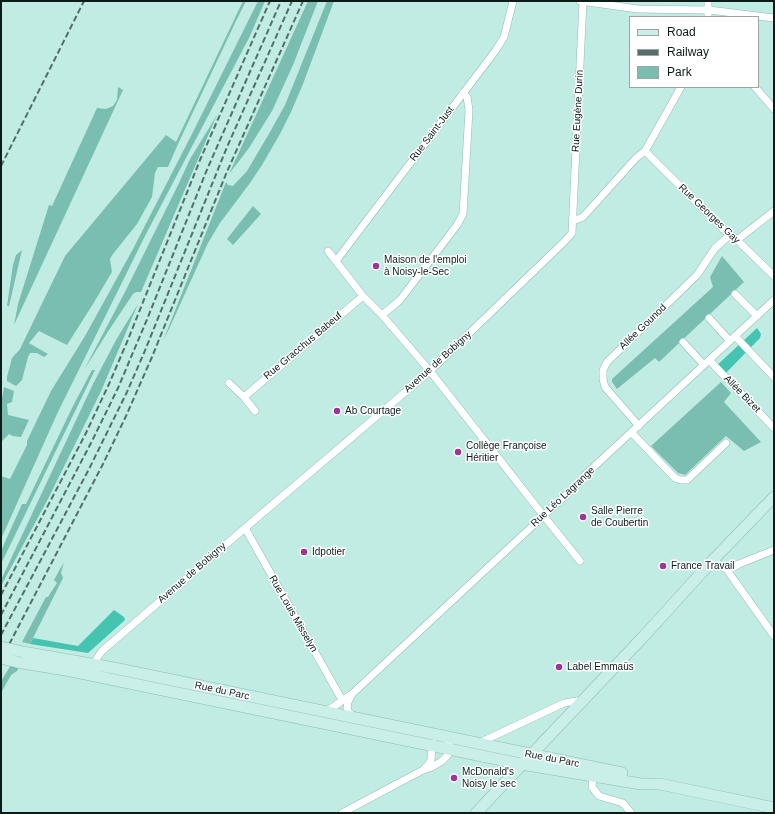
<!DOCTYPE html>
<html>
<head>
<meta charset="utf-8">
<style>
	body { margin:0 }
	#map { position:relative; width:775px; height:814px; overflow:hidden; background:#c0ece3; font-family:Helvetica,sans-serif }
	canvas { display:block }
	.frame { position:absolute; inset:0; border:2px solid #0b1c19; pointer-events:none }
	.legend { position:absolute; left:629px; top:16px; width:130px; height:72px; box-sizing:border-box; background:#fff; border:1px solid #9da4a3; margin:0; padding:5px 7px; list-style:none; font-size:12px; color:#0b1c19 }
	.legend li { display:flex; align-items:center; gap:8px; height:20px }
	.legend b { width:20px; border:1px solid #9da4a3 }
</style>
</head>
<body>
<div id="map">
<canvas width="775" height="814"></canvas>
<div class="frame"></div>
<ul class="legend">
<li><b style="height:5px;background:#caeee8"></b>Road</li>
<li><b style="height:5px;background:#536f6a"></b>Railway</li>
<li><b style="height:11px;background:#7abeb1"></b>Park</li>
</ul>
</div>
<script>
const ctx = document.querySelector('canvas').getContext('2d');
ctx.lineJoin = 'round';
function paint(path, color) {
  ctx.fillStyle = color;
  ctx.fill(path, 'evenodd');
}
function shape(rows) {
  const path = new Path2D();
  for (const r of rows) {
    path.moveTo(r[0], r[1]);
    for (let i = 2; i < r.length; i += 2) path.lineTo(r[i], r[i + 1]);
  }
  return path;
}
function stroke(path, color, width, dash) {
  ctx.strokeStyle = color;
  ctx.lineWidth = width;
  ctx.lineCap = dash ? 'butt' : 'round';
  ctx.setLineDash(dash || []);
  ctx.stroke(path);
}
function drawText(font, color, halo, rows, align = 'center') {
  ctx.font = font + ' Helvetica,sans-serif';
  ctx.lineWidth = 3;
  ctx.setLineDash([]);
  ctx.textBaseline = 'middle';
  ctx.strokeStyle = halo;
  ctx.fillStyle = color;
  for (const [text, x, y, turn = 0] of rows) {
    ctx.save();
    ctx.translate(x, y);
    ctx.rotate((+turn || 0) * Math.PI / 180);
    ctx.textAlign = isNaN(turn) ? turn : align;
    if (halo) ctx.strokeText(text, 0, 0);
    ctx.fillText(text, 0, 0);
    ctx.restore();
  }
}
paint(shape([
	[243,1,246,1,235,23,178,144,168,167,158,167,155,173,152,197,137,224,113,254,110,259,112,272,93,304,67,345,39,331,29,343,48,354,44,357,37,353,30,353,28,357,22,380,16,386,7,381,7,377,12,358,20,349,65,256,166,135,176,142],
	[258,1,265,1,250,36,144,238,57,414,1,539,1,476,10,479,27,445,27,441,51,391,85,336,133,249,195,128],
	[308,1,318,1,293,65,272,111,249,148,229,174],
	[327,1,334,1,303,84,291,112,280,134,262,165,250,183,220,223,208,243,169,329,163,341,226,182,228,185,233,186,247,171,270,132,285,105],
	[118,87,123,90,14,325,18,304,49,205,52,206,97,108,106,109,113,106,117,100],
	[217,115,141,292,136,292,133,294,109,330,84,370,126,290,179,183,190,159],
	[253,206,261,214,233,245,227,239],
	[22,250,9,306,7,306,13,265,16,255],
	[722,256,744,282,659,362,655,358,617,389,612,382,612,379,713,287,710,277],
	[138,304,102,389,83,428,49,497,1,586,1,580,93,384,116,340],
	[92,370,95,370,1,564,1,551,22,504,26,504,72,408],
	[721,382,731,393,724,402,761,442,744,451,726,436,685,475,678,473,651,446],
	[4,387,14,391,12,402,7,404,8,415,29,420,21,437,13,436,9,434,2,441,1,443,1,404],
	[64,562,61,573,63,578,30,644,22,642,46,597,48,597,57,583,54,580],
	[11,665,19,667,17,671,11,675,1,693,1,681]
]), '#7abeb1');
paint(shape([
	[757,328,761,334,760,338,723,376,714,368],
	[114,610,124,617,125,620,88,653,30,644,33,638,78,646]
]), '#44c4b1');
const minor = shape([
	[580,1,638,9,709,10,774,18],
	[708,1,708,17],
	[755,87,774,109],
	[645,151,723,229,737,240,774,276],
	[573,221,583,217,636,158,645,151,681,87],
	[737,240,774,211],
	[328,251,363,296,382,315,430,371,543,515,580,561],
	[336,261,496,50,504,37,513,1],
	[735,294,757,316],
	[382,315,400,300,457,225,463,214,469,110,467,97,463,93],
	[709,318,730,341],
	[735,336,774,377],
	[683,342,704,365],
	[709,360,774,428],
	[229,383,244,397,255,411],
	[244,397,363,296],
	[639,426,605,387,603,379,603,370,607,362,697,275,715,248,730,235],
	[632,433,675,478,681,480,687,480,726,443],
	[245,528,342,700],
	[713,560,727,570,774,636],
	[727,570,739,564,774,550],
	[94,668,97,658,102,651,245,528,430,371,564,242,572,233,583,1],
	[352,694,348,702,347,708,349,713,354,716],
	[326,712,352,694,583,479,585,475,774,300],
	[479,743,564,703,583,700],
	[423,770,428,765,431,760,432,746,433,743],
	[593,776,592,787,599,796,623,803,631,813],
	[342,813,423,770,432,767,442,761,447,756,450,750,448,741,443,736]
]);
const secondary = shape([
	[23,652,114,668,622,773],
	[17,662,71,671,521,764,641,784,660,784,774,808],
	[476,813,644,636,713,560,774,497]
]);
stroke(minor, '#90bbb2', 8);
stroke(secondary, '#90bbb2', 12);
stroke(minor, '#fff', 7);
stroke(secondary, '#caeee8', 11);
stroke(shape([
	[1,166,84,1],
	[1,595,85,435,109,384,127,342,200,160,270,1],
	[1,615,92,441,118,388,148,317,206,172,281,1],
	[1,635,89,469,127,392,144,353,227,147,292,1],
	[1,660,103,464,126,416,152,357,226,174,303,1]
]), '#536f6a', 2, [6, 3]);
const secondaryBridge = shape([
	[1,647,23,652],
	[1,658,17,662]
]);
stroke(secondaryBridge, '#90bbb2', 12, []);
stroke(secondaryBridge, '#caeee8', 11);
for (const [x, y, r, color] of [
	[376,266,4,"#9e3495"],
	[337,411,4,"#9e3495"],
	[458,452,4,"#9e3495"],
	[583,517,4,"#9e3495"],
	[304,552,4,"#9e3495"],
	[663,566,4,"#9e3495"],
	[559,667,4,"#9e3495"],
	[454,778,4,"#9e3495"]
]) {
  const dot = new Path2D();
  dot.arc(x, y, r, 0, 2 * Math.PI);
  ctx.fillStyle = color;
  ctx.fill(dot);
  stroke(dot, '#fff', 1.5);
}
drawText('10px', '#0b1c19', '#fff', [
	["Rue Eugène Durin",578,111,-87],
	["Rue Saint-Just",432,134,-53],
	["Rue Georges Gay",709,214,44],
	["Allée Gounod",643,327,-44],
	["Rue Gracchus Babeuf",303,346,-40],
	["Avenue de Bobigny",438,362,-42],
	["Allée Bizet",742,394,46],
	["Rue Léo Lagrange",563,497,-43],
	["Avenue de Bobigny",192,573,-41],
	["Rue Louis Misselyn",293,614,60],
	["Rue du Parc",222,691,12],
	["Rue du Parc",552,759,11]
]);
drawText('10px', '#0b1c19', '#fff', [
	["Maison de l'emploi",384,260],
	["à Noisy-le-Sec",384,272],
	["Ab Courtage",345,411],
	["Collège Françoise",466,446],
	["Héritier",466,458],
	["Salle Pierre",591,511],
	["de Coubertin",591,523],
	["Idpotier",312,552],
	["France Travail",671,566],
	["Label Emmaüs",567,667],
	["McDonald's",462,772],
	["Noisy le sec",462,784]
], 'left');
</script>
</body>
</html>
